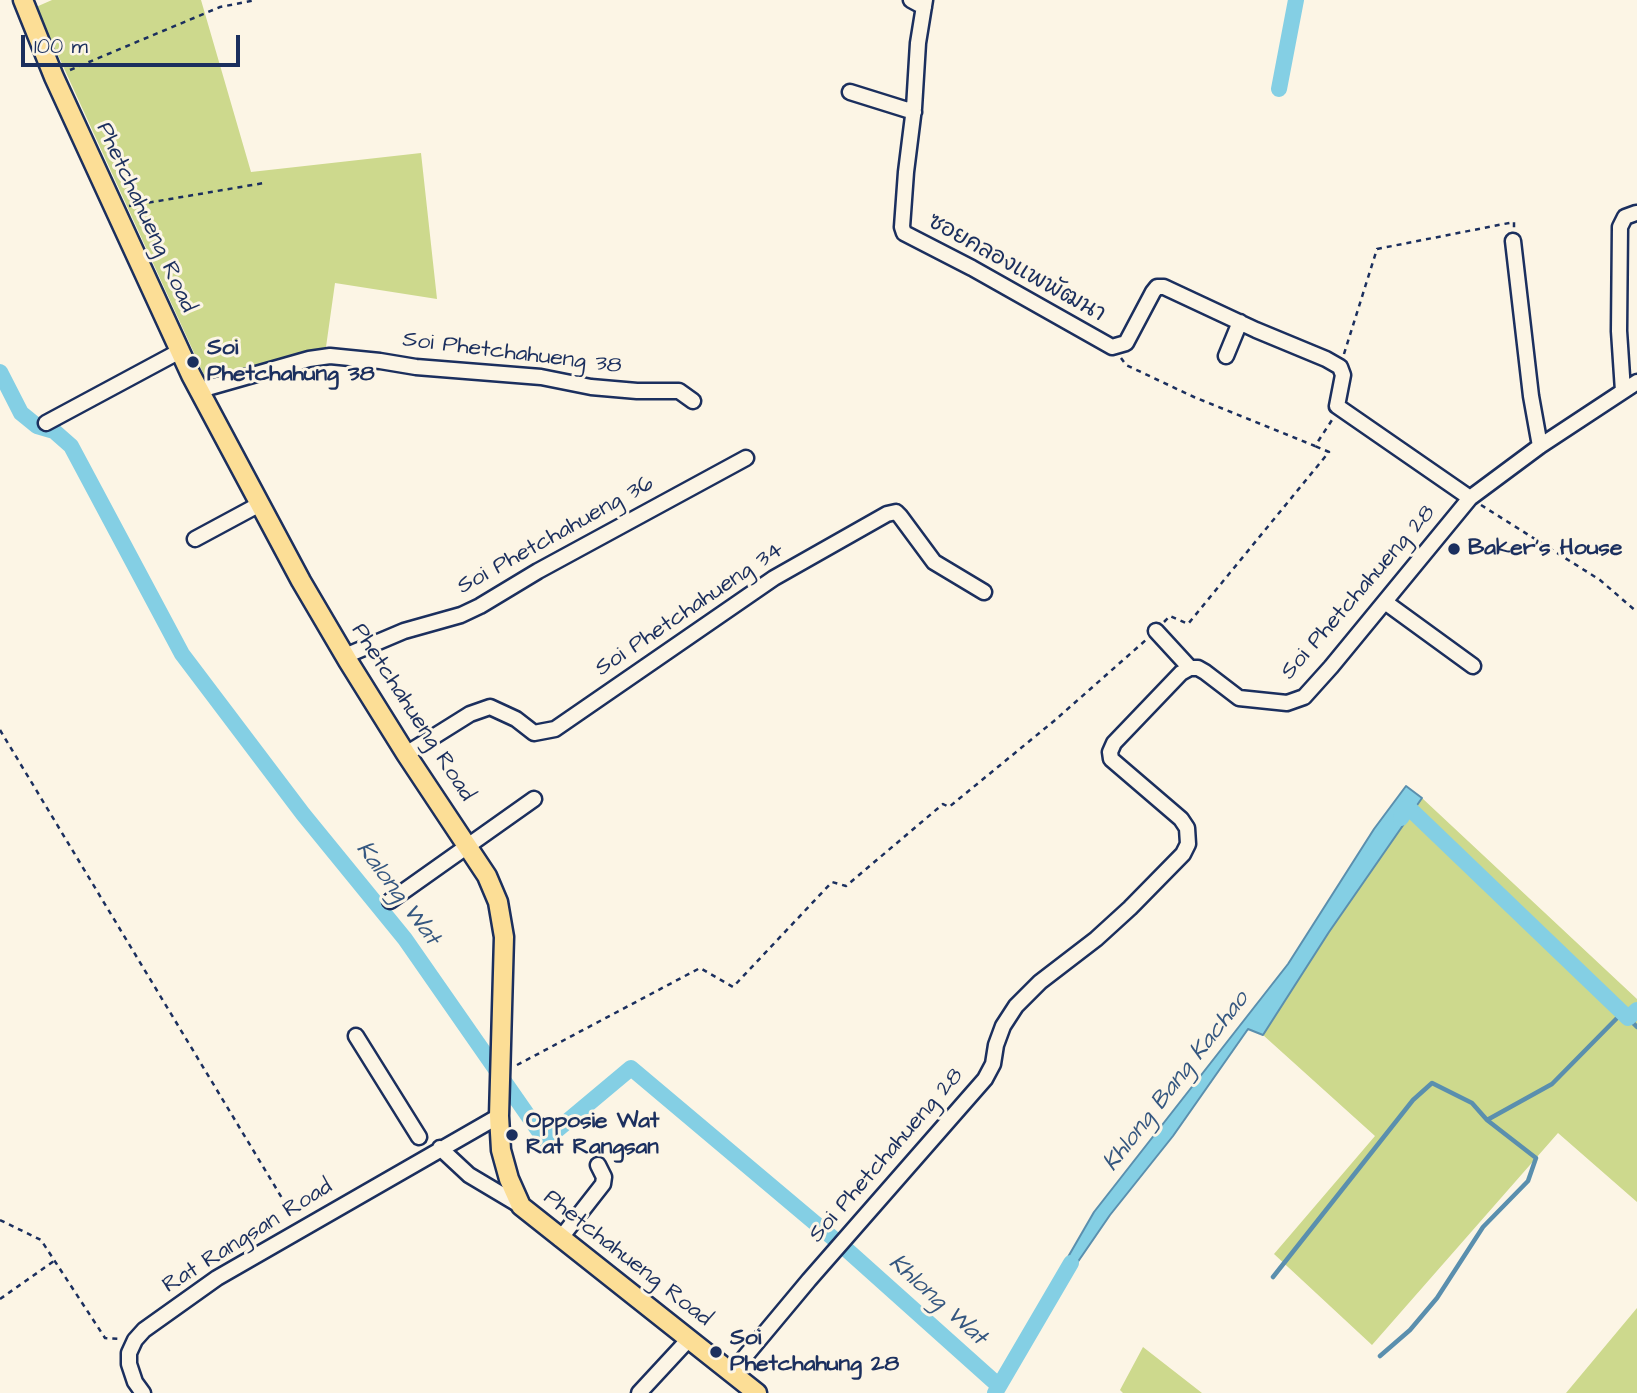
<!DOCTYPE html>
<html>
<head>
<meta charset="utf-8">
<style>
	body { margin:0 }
	#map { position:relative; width:1637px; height:1393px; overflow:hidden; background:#fcf5e5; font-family:"Architects Daughter",sans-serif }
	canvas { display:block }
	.scale { position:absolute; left:21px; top:35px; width:219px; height:32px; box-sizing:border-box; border:4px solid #1b2f5e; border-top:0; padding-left:9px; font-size:21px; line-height:24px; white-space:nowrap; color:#1b2f5e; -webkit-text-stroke:5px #fcf5e5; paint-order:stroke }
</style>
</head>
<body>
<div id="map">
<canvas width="1637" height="1393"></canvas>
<div class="scale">100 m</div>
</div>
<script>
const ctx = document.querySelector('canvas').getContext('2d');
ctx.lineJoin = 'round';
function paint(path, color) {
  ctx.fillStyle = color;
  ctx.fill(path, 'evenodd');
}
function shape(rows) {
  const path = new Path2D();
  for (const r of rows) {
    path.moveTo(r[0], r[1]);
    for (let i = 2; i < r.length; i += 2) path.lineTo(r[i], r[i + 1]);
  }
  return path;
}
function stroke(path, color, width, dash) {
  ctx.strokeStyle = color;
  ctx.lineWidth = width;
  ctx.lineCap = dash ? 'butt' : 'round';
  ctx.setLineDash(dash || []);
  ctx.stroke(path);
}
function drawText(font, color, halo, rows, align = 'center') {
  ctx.font = font + ' "Architects Daughter","Playpen Sans Thai",sans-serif';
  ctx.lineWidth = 6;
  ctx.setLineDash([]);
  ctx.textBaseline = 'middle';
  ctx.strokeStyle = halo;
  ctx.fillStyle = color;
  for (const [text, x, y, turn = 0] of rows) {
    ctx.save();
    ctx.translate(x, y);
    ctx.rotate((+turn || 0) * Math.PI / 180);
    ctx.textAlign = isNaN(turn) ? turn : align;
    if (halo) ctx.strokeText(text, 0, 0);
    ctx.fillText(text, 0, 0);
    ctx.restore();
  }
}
paint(shape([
	[52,0,201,0,251,172,421,153,437,299,335,283,326,347,206,379,36,7],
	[1422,798,1637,999,1637,1202,1558,1133,1372,1345,1274,1254,1375,1136,1263,1035,1329,932],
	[1637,1308,1637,1393,1566,1393],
	[1143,1347,1202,1393,1123,1393,1120,1390]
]), '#cdd98d');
const water = shape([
	[1406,786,1422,798,1329,932,1263,1035,1248,1029,1173,1136,1110,1215,1064,1282,1057,1276,1094,1212,1288,964,1374,829,1406,786]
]);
paint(water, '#84cfe4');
stroke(water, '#5a8fae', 2);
stroke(shape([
	[1629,1019,1637,1027],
	[1273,1277,1413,1100,1432,1083,1472,1103,1487,1120,1552,1084,1622,1013],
	[1380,1356,1410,1330,1437,1298,1483,1227,1528,1181,1536,1158,1487,1120]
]), '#5a8fae', 4.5);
stroke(shape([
	[1279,89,1296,0],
	[0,372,21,413,37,426,54,431,71,446,182,654,303,814,405,939,545,1140,631,1068,834,1239],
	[1401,818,1408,807,1628,1018,1637,1010],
	[846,1249,999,1386],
	[995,1393,1071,1263]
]), '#84cfe4', 16);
const minor = shape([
	[911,0,924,7],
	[925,0,918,43,914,108,906,172,902,227,904,233,972,268,1112,347,1126,343,1153,292,1157,287,1164,287,1256,330,1326,359,1340,367,1343,375,1337,406,1470,498],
	[850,92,914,112],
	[1513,241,1531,396,1540,446],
	[1226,356,1240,322],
	[200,390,309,359,330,356,380,361,416,367,541,377,591,387,637,391,679,391,693,401],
	[1623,391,1619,331,1620,227,1625,217,1636,213],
	[46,423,180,351],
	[195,539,260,504],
	[1385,602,1473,666],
	[1156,631,1190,668],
	[345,656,404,631,461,615,480,606,538,571,746,458],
	[406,754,470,714,490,707,516,719,534,733,555,729,774,578,887,514,896,512,900,516,934,562,984,592],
	[390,901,534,799],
	[356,1036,419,1137],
	[440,1148,469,1175,521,1206],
	[560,1239,603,1184,604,1177,598,1165],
	[733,1371,809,1280,985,1079,993,1064,996,1045,1003,1026,1016,1006,1040,982,1096,939,1130,908,1183,854,1188,844,1187,828,1181,819,1111,759,1110,752,1114,743,1181,673,1190,668,1198,668,1205,672,1239,698,1287,703,1304,697,1331,667,1470,498,1540,446,1637,382],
	[143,1393,135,1382,129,1364,129,1353,135,1340,144,1330,217,1278,499,1116],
	[639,1393,689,1339]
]);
const major = shape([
	[23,0,54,77,191,375,301,581,348,661,406,754,487,876,498,902,504,937,499,1116,501,1150,509,1179,521,1206,757,1393]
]);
stroke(minor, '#1b2f5e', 19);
stroke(major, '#1b2f5e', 23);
stroke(shape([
	[70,70,220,7,256,0],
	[129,206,264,183],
	[1344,354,1377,249,1514,222,1514,228],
	[1121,358,1126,365,1194,397,1315,446,1332,420],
	[1481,505,1600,580,1637,612],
	[1164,622,1170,616,1188,624,1329,452,1315,446],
	[0,730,294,1218],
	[517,1065,700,968,733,987,832,882,846,886,943,804,949,807,1054,721,1147,639],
	[0,1220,41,1240,105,1338,121,1339],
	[0,1299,54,1261]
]), '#1b2f5e', 2.5, [5, 5]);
stroke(minor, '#fcf5e5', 14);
stroke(major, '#fcde96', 18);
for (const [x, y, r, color] of [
	[193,362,7,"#1b2f5e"],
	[1454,549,7,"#1b2f5e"],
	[512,1135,7,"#1b2f5e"],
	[716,1352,7,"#1b2f5e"]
]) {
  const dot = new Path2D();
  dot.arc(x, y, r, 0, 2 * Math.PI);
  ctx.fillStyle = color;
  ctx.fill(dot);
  stroke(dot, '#fcf5e5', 2.5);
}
drawText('23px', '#1b2f5e', '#fcf5e5', [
	["Phetchahueng Road",145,218,65],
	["ซอยคลองแพพัฒนา",1016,269,29],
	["Soi Phetchahueng 38",512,354,7],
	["Soi Phetchahueng 36",556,536,-29],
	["Soi Phetchahueng 28",1359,593,-49],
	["Soi Phetchahueng 34",690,610,-34],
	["Phetchahueng Road",412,713,57],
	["Soi Phetchahueng 28",887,1156,-49],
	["Rat Rangsan Road",248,1237,-32],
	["Phetchahueng Road",627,1259,38]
]);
drawText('bold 23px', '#1b2f5e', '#fcf5e5', [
	["Soi",207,349],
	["Phetchahung 38",207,375],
	["Baker's House",1468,549],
	["Opposie Wat",526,1122],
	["Rat Rangsan",526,1148],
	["Soi",730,1339],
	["Phetchahung 28",730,1365]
], 'left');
drawText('italic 24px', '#355780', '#fcf5e5', [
	["Kalong Wat",397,894,53],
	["Khlong Bang Kachao",1177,1082,-52],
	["Khlong Wat",937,1301,42]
]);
</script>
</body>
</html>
